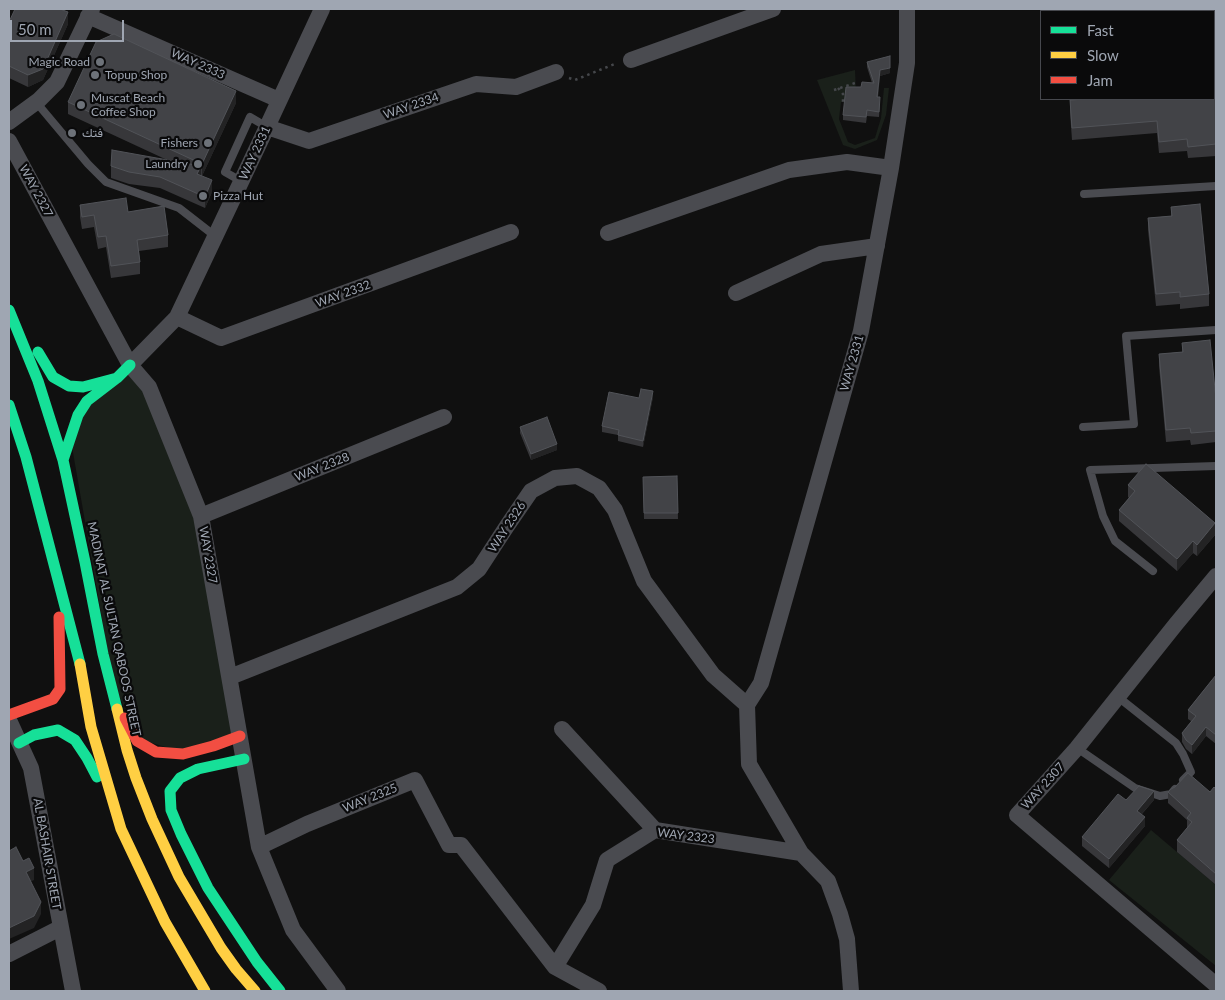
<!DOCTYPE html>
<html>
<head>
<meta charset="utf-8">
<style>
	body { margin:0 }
	#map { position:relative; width:1225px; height:1000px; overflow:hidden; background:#101010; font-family:Lato,sans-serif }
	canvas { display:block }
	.frame { position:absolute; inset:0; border:10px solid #9fa6b2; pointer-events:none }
	.legend { position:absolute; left:1040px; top:10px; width:175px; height:90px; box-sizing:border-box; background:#0a0a0b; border:1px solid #46484e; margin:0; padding:6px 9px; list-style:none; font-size:15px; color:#9fa6b2 }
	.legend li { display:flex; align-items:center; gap:10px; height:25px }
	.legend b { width:25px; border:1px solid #46484e }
	.scale { position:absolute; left:10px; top:20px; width:114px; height:22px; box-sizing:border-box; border:2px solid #9fa6b2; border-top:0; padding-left:6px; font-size:15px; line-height:18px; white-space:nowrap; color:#9fa6b2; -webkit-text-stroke:4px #0a0a0b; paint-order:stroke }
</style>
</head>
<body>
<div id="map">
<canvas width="1225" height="1000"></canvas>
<div class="frame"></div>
<ul class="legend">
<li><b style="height:6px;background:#16e098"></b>Fast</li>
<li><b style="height:6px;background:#ffcf43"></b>Slow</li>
<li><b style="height:6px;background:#f24e42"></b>Jam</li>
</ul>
<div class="scale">50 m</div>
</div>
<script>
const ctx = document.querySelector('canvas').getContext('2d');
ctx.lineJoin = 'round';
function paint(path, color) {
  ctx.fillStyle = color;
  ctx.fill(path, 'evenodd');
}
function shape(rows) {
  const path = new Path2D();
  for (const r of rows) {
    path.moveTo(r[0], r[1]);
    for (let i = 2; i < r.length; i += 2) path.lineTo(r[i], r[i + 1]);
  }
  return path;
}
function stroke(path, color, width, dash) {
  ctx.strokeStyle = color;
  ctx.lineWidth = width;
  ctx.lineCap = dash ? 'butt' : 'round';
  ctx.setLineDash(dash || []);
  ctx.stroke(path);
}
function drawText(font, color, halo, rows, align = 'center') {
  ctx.font = font + ' Lato,Vazirmatn,sans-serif';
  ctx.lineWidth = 4.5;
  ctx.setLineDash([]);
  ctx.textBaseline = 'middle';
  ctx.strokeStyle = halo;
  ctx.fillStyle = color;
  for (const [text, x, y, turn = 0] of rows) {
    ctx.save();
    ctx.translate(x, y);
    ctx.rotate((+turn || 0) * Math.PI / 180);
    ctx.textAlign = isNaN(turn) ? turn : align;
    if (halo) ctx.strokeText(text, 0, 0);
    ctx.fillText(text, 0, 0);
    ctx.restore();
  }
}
paint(shape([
	[855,70,856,94,845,102,841,102,839,119,848,142,855,145,875,138,881,118,884,88,889,88,886,115,877,140,855,149,843,145,817,80],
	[130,367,147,387,199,516,238,735,183,752,138,739,113,682,71,441,80,415],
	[1151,830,1216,885,1216,966,1109,880]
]), '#1a201a');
stroke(shape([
	[569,78,575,80,617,63],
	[838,88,843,94,843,102],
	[834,90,855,83]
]), '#45474b', 2.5, [2.5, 4]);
stroke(shape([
	[1214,81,1216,81],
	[36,102,88,164,106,182,179,208,215,236],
	[241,181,225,172,250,117,267,127],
	[1084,194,1216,186],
	[1083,427,1134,424,1126,336,1216,330],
	[1153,571,1115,541,1103,516,1090,470,1216,466],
	[1118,697,1176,743,1183,754,1191,772,1183,780],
	[1077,748,1135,788,1160,796,1171,794,1175,789]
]), '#4a4b50', 8);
stroke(shape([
	[88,16,279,100],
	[631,60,773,9],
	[9,122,39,100,57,82,92,9],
	[267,127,309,141,476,84,516,87,556,72],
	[9,141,130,365,149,387,201,516,259,847,293,930,338,991],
	[608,233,789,170,847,162,891,168],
	[736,293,821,254,877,246],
	[177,317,221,338,511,232],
	[130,365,177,317,267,127,322,9],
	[201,516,444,417],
	[1216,576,1176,624,1077,748,1017,815,1216,985],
	[230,677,457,587,479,569,507,526,531,491,555,478,577,476,599,488,615,510,644,581,713,675,747,705],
	[747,705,761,683,861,331,891,168,907,63,907,9],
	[747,705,749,764,801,853,828,881,840,914,847,939,851,991],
	[9,720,31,768,73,991],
	[562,729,655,830],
	[259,847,307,824,415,780,449,845,461,845,555,967,599,991],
	[9,954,60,928],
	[555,967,593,905,607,860,655,830,801,853]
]), '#4a4b50', 16);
stroke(shape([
	[9,310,38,381,63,460,85,562,103,654,117,709],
	[38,352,53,377,69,386,83,387,117,378],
	[9,405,26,457,80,664],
	[63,460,78,415,87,401,117,378,130,365],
	[19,743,34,735,58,730,75,740,87,758,97,777],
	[244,759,198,769,180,778,170,791,171,810,181,834,208,888,257,962,280,991]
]), '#16e098', 11);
stroke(shape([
	[80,664,91,727,121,829,165,922,205,991],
	[117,709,127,750,136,778,152,819,179,877,221,948,236,969,255,991]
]), '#ffcf43', 11);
stroke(shape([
	[9,715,53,699,60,689,59,617],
	[125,718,137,741,156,752,183,754,213,746,240,736]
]), '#f24e42', 11);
paint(shape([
	[9,22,68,24,43,80,28,87,9,78],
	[867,62,890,73,880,76,878,97,880,103,879,117,867,116,866,123,843,120,843,115,861,87,872,83,867,67],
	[1216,83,1216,156,1188,158,1187,151,1159,153,1157,133,1072,140,1070,112,1070,100,1214,99],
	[68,102,236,103,202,176,212,192,205,208,160,188,129,184,111,178,111,166,165,159,68,114],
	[80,205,128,212,168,235,168,247,139,251,140,262,140,274,111,278,106,247,98,249,94,227,82,229,80,217],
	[1171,207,1209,294,1209,306,1180,309,1180,304,1156,306,1148,230,1148,218,1171,216],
	[1182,343,1216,399,1216,442,1191,445,1190,440,1166,442,1159,366,1159,354,1182,352],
	[653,397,643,447,618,441,618,435,602,432,602,426,639,398],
	[520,427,557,450,531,460,520,433],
	[677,476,678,519,644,519,643,477],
	[1128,485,1215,535,1197,556,1193,553,1177,571,1119,521,1119,510,1129,498,1128,497],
	[1216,675,1216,744,1206,736,1192,754,1186,749,1182,742,1182,733,1191,721,1188,719,1188,710],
	[1216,789,1216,885,1177,852,1177,840,1187,829,1187,820,1168,803,1168,792,1210,792],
	[1126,800,1154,800,1142,814,1145,826,1109,868,1082,846,1082,837]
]), '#37373a');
paint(shape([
	[68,12,68,24,43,80,28,87,28,75],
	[890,68,890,73,880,76,877,103,880,70],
	[236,91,236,103,202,176,202,164],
	[201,166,201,178,197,174],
	[212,180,212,192,205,208,205,197],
	[653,391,653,397,643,447,643,441],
	[557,444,557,450,531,460,531,454],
	[1215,523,1215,535,1197,556,1197,545],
	[1193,541,1193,553,1177,571,1177,559],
	[1206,727,1206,736,1192,754,1192,745],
	[1154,791,1154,800,1137,819,1137,811],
	[1145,817,1145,826,1109,868,1109,859],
	[34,868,34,880,26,884,26,872],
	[41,902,41,914,34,928,9,939,9,928]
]), '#232324');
const building = shape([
	[15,9,60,9,68,12,43,69,28,75,9,66,9,22,15,9],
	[114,34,236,91,202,164,68,102,96,42,114,34],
	[890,56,890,68,880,70,877,97,880,97,879,112,867,110,866,117,843,115,846,87,861,87,862,82,874,83,867,62,890,56],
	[1214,83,1216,83,1216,144,1188,147,1187,139,1159,142,1157,121,1072,128,1070,100,1087,99,1214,99,1214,83],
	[112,150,201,166,197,174,212,180,205,197,160,177,129,172,111,166,112,150],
	[126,198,128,212,164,206,168,235,137,240,140,262,111,266,106,236,98,237,94,215,82,217,80,205,126,198],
	[1200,204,1209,294,1180,297,1180,292,1156,294,1148,218,1172,216,1171,207,1200,204],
	[1210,340,1216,399,1216,431,1191,433,1190,428,1166,430,1159,354,1183,352,1182,343,1210,340],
	[641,389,653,391,643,441,618,435,619,430,602,426,609,392,639,398,641,389],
	[547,417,557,444,531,454,520,427,547,417],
	[1146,464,1215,523,1197,545,1193,541,1177,559,1119,510,1135,491,1128,485,1146,464],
	[677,476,678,513,644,513,643,477,677,476],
	[1216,675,1216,735,1206,727,1192,745,1186,740,1182,733,1196,716,1188,710,1216,675],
	[1188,773,1210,792,1214,787,1216,789,1216,874,1177,840,1192,822,1187,818,1191,813,1168,792,1171,789,1175,787,1188,773],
	[1139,786,1154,791,1137,811,1145,817,1109,859,1082,837,1118,794,1126,800,1139,786],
	[16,847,23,861,29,858,34,868,26,872,41,902,34,916,9,928,9,851,16,847]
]);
paint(building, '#424347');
stroke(building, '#515358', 1);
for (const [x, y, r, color] of [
	[100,62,5,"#6d7279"],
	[95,75,5,"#6d7279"],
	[81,105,5,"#6d7279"],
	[72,133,5,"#6d7279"],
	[208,143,5,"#6d7279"],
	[198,164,5,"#6d7279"],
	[203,196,5,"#6d7279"]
]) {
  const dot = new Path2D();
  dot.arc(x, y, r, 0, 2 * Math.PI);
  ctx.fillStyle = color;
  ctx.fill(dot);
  stroke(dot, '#0a0a0b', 2);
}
drawText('12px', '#9fa6b2', '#0a0a0b', [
	["Magic Road",90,62,"right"],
	["Topup Shop",105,75],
	["Muscat Beach",91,98],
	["Coffee Shop",91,112],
	["فتك",82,133],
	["Fishers",198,143,"right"],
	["Laundry",188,164,"right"],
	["Pizza Hut",213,196]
], 'left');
drawText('12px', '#9fa6b2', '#0a0a0b', [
	["WAY 2333",198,64,24],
	["WAY 2334",411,106,-19],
	["WAY 2331",255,153,-65],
	["WAY 2327",36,191,62],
	["WAY 2332",343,294,-20],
	["WAY 2331",852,363,-74],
	["WAY 2328",322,467,-22],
	["WAY 2326",507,527,-57],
	["WAY 2327",208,555,80],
	["MADINAT AL SULTAN QABOOS STREET",114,629,78],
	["WAY 2307",1043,786,-48],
	["WAY 2325",370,798,-22],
	["WAY 2323",686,836,7],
	["AL BASHAIR STREET",47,854,80]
]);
</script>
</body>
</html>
